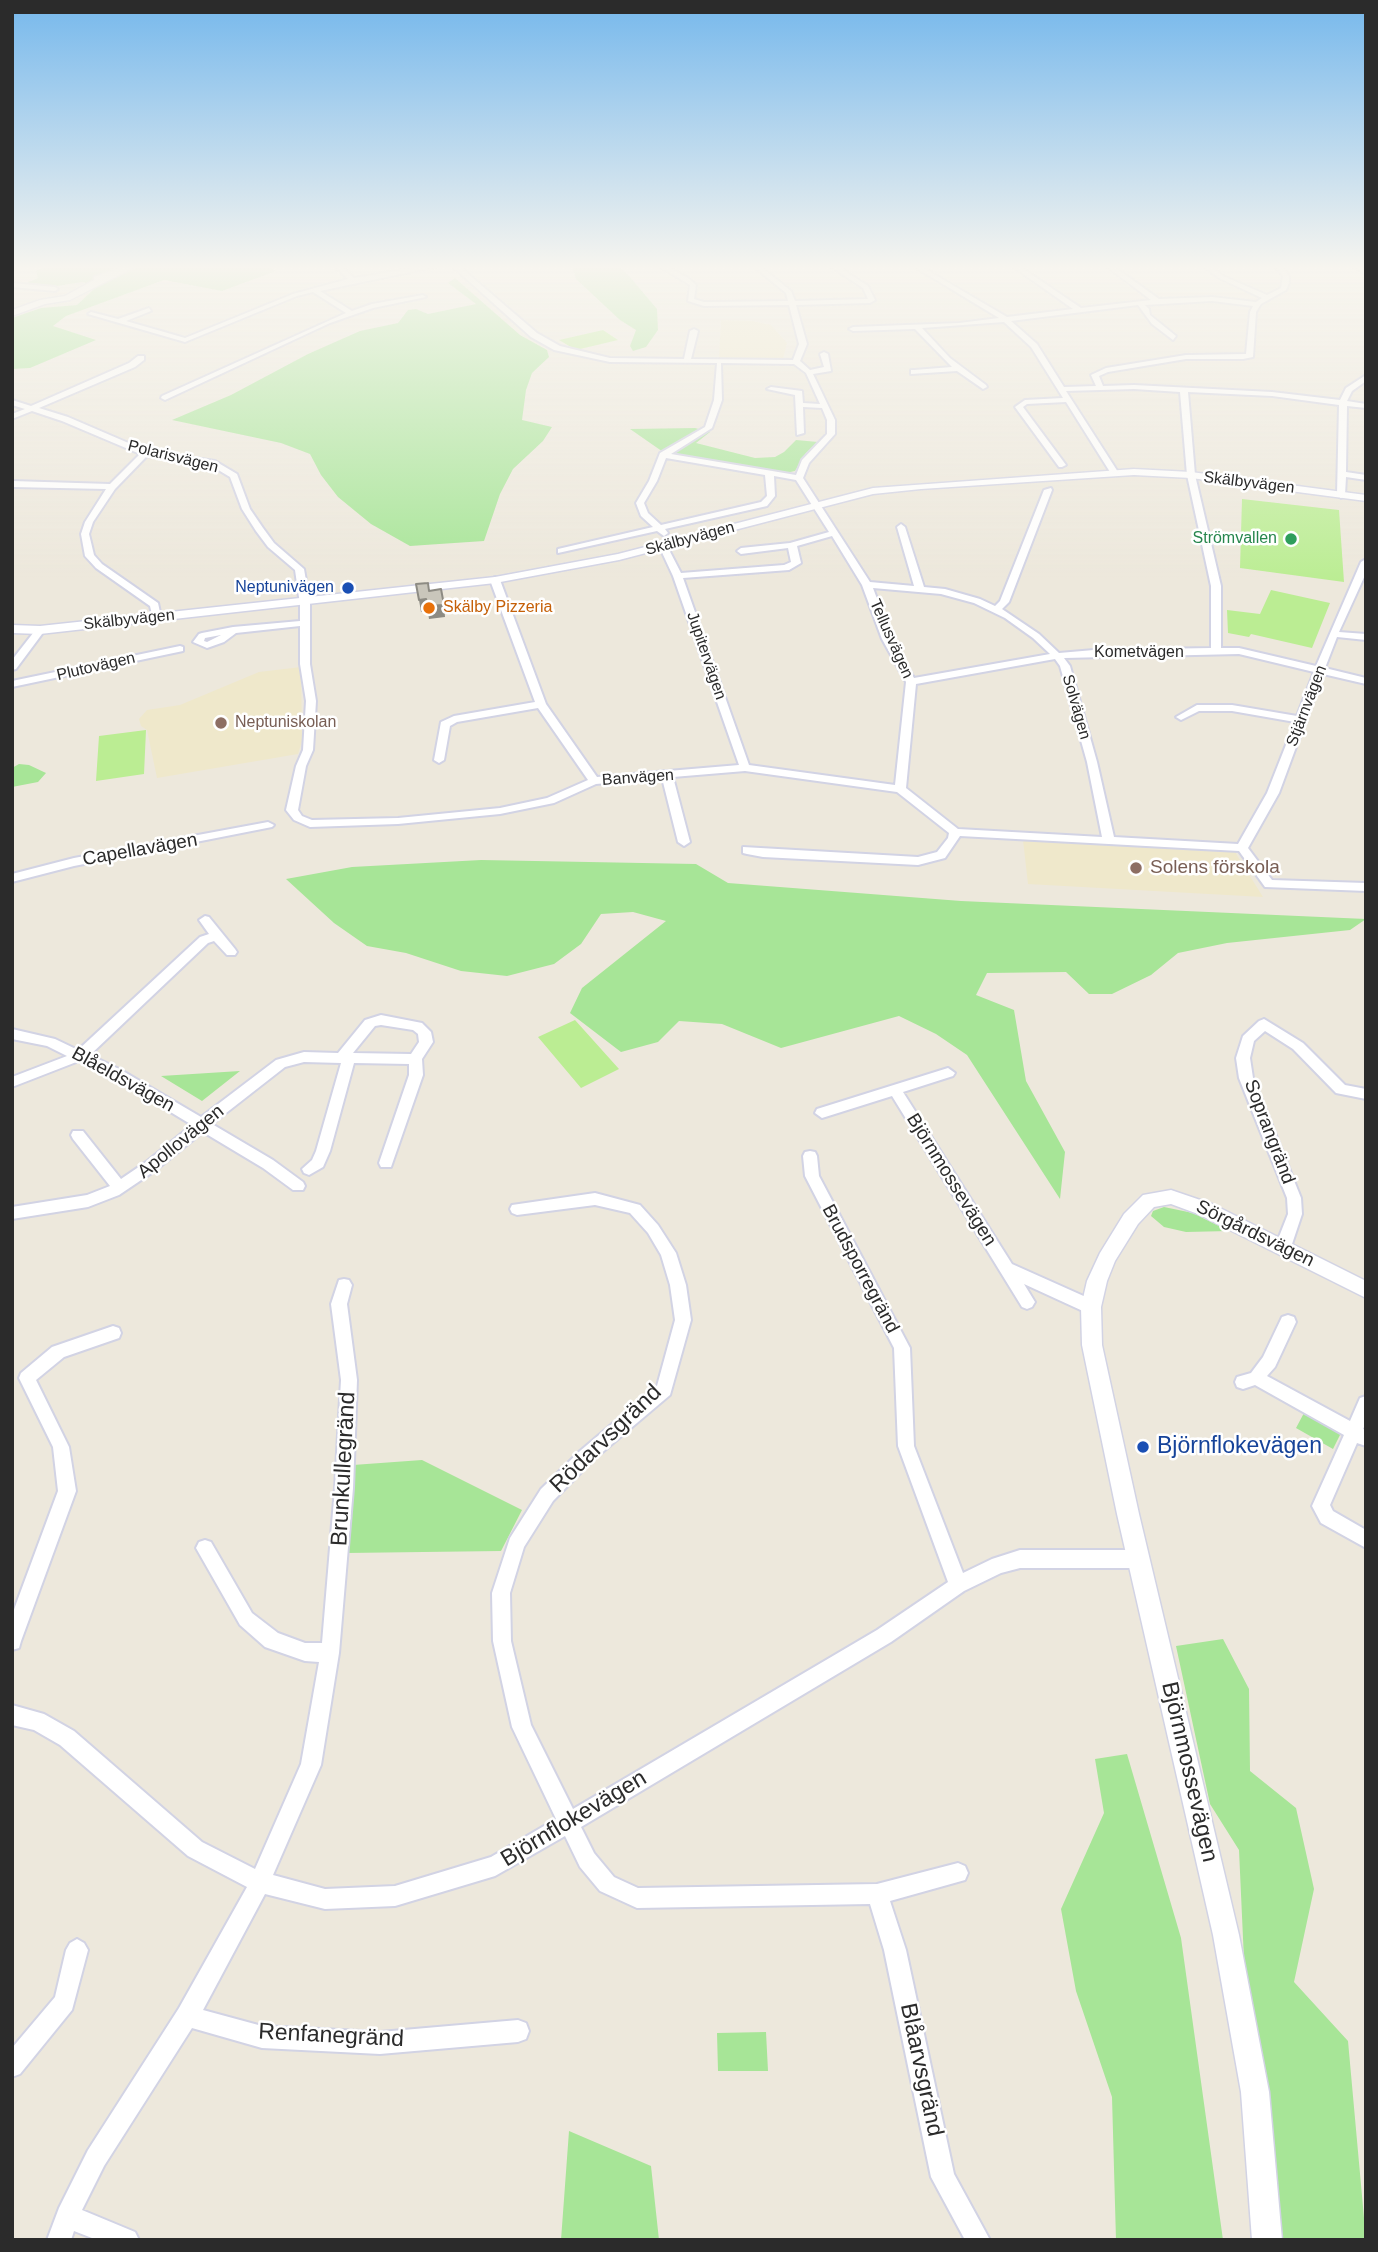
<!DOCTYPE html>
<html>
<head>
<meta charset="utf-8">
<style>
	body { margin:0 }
	#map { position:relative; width:1378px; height:2252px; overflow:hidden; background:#ede8dc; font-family:Arial,sans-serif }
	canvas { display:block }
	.frame { position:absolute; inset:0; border:14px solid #2b2b2b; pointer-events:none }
</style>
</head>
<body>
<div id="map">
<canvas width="1378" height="2252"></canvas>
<div class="frame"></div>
</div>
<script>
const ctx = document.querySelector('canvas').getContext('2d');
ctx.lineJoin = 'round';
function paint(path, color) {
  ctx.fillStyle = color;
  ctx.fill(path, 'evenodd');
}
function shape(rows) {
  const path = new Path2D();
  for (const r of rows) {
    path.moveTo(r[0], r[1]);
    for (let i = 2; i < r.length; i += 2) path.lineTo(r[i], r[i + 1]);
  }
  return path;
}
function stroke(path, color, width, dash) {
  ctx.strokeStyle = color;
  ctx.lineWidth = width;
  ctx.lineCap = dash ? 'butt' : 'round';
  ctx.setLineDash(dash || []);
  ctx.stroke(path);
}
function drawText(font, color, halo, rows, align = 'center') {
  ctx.font = font + ' Arial,sans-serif';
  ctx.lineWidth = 5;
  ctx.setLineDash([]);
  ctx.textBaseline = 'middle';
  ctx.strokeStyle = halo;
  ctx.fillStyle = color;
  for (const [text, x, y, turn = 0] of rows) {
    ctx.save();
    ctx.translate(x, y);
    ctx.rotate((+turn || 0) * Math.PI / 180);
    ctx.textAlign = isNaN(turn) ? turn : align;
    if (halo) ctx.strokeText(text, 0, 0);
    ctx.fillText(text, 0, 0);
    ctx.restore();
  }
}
paint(shape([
	[721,320,752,321,771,325,787,343,783,359,719,358],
	[301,667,302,741,298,754,157,778,147,730,141,726,139,719,147,710,180,705,259,672],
	[1023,840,1235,852,1263,897,1028,884]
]), '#efe8cb');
paint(shape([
	[45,266,268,266,276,271,222,291,164,280,66,316,53,326,96,340,30,368,12,369,12,318,41,308,77,305,94,289,94,285,82,282,51,287,24,284,38,278,36,271],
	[572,266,619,266,630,277,657,309,658,330,646,347,633,351,630,346,636,330,620,320,576,279],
	[455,278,520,335,547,350,549,357,532,373,526,390,522,420,552,427,543,441,513,469,500,494,484,541,410,546,371,524,338,497,321,475,310,454,281,443,172,420,231,395,308,354,360,331,398,323,408,310,416,309,428,314,476,304,448,283],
	[695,428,710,432,696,443,755,458,775,457,784,452,796,440,818,442,806,453,795,471,781,474,666,454,630,429],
	[19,764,29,765,46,773,38,782,12,787,12,768],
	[481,860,696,864,728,883,961,901,1366,919,1350,930,1227,943,1178,953,1151,975,1112,994,1089,994,1066,972,987,973,976,995,1014,1010,1026,1081,1065,1152,1060,1199,967,1055,936,1034,899,1016,781,1048,722,1024,679,1021,658,1042,621,1052,570,1013,582,988,666,921,633,912,601,914,581,944,554,964,507,976,461,971,406,953,367,946,334,923,286,879,352,867],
	[240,1071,202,1101,161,1076],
	[1164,1207,1193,1213,1229,1231,1186,1232,1164,1227,1151,1216,1153,1211],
	[1304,1413,1341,1433,1333,1449,1296,1428],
	[422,1460,522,1510,501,1551,346,1553,353,1465],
	[1223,1639,1249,1689,1250,1771,1296,1808,1314,1889,1294,1982,1348,2041,1366,2240,1279,2240,1269,2095,1244,1960,1239,1850,1210,1804,1176,1646],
	[1127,1754,1181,1938,1223,2240,1116,2240,1112,2097,1076,1991,1061,1909,1104,1813,1095,1759],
	[766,2032,768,2071,718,2071,717,2033],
	[569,2131,651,2166,659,2240,561,2240]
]), '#a7e597');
paint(shape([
	[603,330,618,340,576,350,559,340],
	[1242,499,1339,510,1344,582,1240,568],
	[1271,590,1330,603,1312,648,1251,634,1249,637,1228,633,1227,610,1260,614],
	[146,730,144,774,96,781,99,736],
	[575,1020,619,1069,581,1088,538,1037]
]), '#bbed93');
const minor = shape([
	[12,266,21,266,12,270,12,266],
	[334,266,341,266,354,278,426,266,439,266,320,291,352,311,372,304,423,295,426,297,373,308,330,323,165,400,161,398,162,396,346,313,313,292,297,296,185,342,88,314,91,312,118,319,149,308,151,311,126,321,185,338,293,294,348,279,334,266],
	[452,266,459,266,537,333,560,346,610,358,684,359,690,331,694,329,698,331,691,359,793,360,799,344,789,305,704,306,688,301,690,285,659,266,666,266,688,278,696,285,694,299,704,302,788,301,786,293,753,266,760,266,791,291,795,301,868,299,863,288,830,266,837,266,868,286,875,300,870,303,796,305,807,344,800,361,810,370,824,367,820,354,824,352,828,354,831,371,813,374,835,420,835,434,809,463,803,478,870,582,914,586,897,527,901,524,905,527,924,587,945,589,980,599,995,606,1000,601,1044,490,1051,488,1052,490,1009,602,1002,609,1039,634,1059,653,1094,650,1211,648,1211,586,1187,475,1180,392,1134,389,1066,391,1118,472,1114,474,1110,472,1066,402,1027,404,1023,407,1066,465,1062,467,1059,467,1015,407,1025,400,1063,398,1031,347,1004,322,922,328,950,358,986,385,987,387,983,389,957,371,911,374,911,370,914,370,952,367,915,329,853,331,849,329,853,327,959,323,999,318,913,266,920,266,1007,317,1073,309,1012,266,1019,266,1081,308,1151,300,1106,266,1113,266,1159,299,1212,297,1256,302,1262,298,1219,278,1203,266,1210,266,1223,276,1267,295,1281,288,1283,276,1275,266,1281,266,1289,276,1289,283,1286,290,1261,304,1256,312,1253,357,1243,359,1186,359,1108,372,1099,376,1103,386,1134,385,1272,392,1340,400,1346,388,1366,375,1366,381,1352,391,1347,401,1366,404,1366,408,1347,406,1346,472,1366,475,1366,480,1346,477,1345,495,1341,498,1337,495,1339,405,1272,396,1188,392,1195,475,1221,586,1221,648,1239,648,1316,666,1361,562,1366,559,1366,573,1339,632,1366,634,1366,640,1337,637,1325,668,1366,678,1366,684,1323,674,1279,793,1248,848,1272,880,1366,883,1366,891,1265,887,1239,851,960,836,945,858,918,865,763,857,747,854,743,853,743,847,918,857,937,852,948,838,949,833,897,792,745,771,673,777,690,842,684,846,678,842,662,778,596,784,554,803,500,814,398,824,310,827,294,820,286,810,296,766,303,750,306,701,300,664,300,626,236,633,224,642,207,648,193,642,199,634,202,633,233,627,300,621,300,604,295,570,268,547,256,531,242,509,230,477,210,465,147,456,115,489,93,522,89,534,94,555,102,564,158,603,161,617,153,619,150,606,96,568,85,556,81,534,85,522,106,489,12,487,12,481,110,484,140,454,62,421,32,411,12,419,12,414,25,409,12,405,12,400,31,406,129,363,138,356,144,356,144,360,135,367,39,408,68,417,147,451,215,461,237,474,250,509,263,528,274,543,304,569,310,604,310,664,316,701,313,750,306,766,298,810,302,816,312,820,398,818,500,808,547,798,588,780,538,708,457,722,450,726,444,760,439,763,434,760,441,722,454,716,535,702,490,580,495,577,500,580,546,704,597,777,739,765,673,576,659,546,666,544,681,573,784,565,791,562,788,548,741,554,737,551,741,548,790,543,829,532,796,480,774,476,775,496,767,506,665,529,668,533,664,536,657,531,558,553,558,549,653,527,641,516,636,503,649,481,660,453,705,427,714,400,717,363,610,362,554,350,531,337,452,266],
	[1212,301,1253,306,1250,312,1246,354,1186,355,1106,368,1091,375,1096,386,1064,387,1037,344,1011,321,1138,305,1152,324,1173,340,1176,336,1150,315,1149,309,1145,305,1212,301],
	[721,363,794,364,806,373,820,404,803,403,802,391,771,387,767,389,795,395,797,435,804,433,803,407,822,408,827,420,827,434,802,460,796,475,671,454,712,428,722,400,721,363],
	[666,458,765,475,767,496,761,502,661,525,648,513,644,503,657,481,666,458],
	[832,536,862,585,882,639,906,682,895,785,749,765,683,578,789,570,801,563,797,546,832,536],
	[873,588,941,594,974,603,1005,618,1033,638,1050,654,914,678,892,639,873,588],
	[221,635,207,642,204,641,205,638,221,635],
	[1239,654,1314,672,1297,716,1232,705,1197,705,1176,717,1181,720,1199,711,1232,711,1295,722,1267,793,1238,844,1114,837,1097,762,1070,666,1064,658,1239,654],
	[1055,659,1060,666,1087,762,1102,837,958,829,906,788,916,684,1055,659],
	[1352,266,1359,266,1366,269,1366,274,1352,266],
	[12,283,55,287,58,289,55,291,12,287,12,283],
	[37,628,45,630,16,669,12,670,12,660,37,628],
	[180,646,183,647,183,651,12,687,12,681,180,646],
	[268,822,274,825,272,827,74,866,12,882,12,874,74,858,268,822],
	[205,916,209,917,235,949,237,952,235,955,227,955,214,941,208,943,90,1055,121,1070,201,1117,276,1060,304,1052,338,1053,365,1020,381,1015,422,1023,431,1032,433,1042,422,1059,423,1075,391,1167,381,1167,379,1163,409,1075,409,1064,354,1063,330,1151,323,1167,309,1175,304,1173,302,1169,312,1160,316,1151,341,1063,304,1062,285,1067,212,1124,273,1160,303,1182,305,1186,303,1190,293,1190,263,1168,203,1132,156,1170,119,1195,88,1207,12,1219,12,1207,87,1195,110,1186,73,1139,71,1135,73,1131,83,1131,121,1179,146,1162,192,1125,111,1076,79,1061,12,1087,12,1077,67,1056,47,1046,12,1039,12,1029,55,1039,78,1050,200,937,209,934,199,920,205,916],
	[381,1025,413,1030,418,1034,419,1042,411,1054,353,1053,375,1026,381,1025],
	[1264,1019,1303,1043,1345,1085,1366,1089,1366,1099,1336,1093,1293,1049,1265,1031,1254,1041,1250,1058,1253,1078,1301,1198,1302,1214,1291,1247,1288,1251,1283,1253,1278,1251,1275,1247,1288,1214,1287,1198,1239,1078,1236,1058,1243,1036,1259,1021,1264,1019],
	[948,1068,955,1073,953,1076,903,1092,1012,1264,1097,1302,1099,1307,1097,1312,1091,1314,1085,1312,1024,1284,1035,1302,1032,1307,1027,1309,1022,1307,892,1096,822,1118,815,1113,817,1109,948,1068],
	[810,1151,815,1152,817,1156,819,1176,910,1348,914,1446,963,1573,992,1559,1020,1550,1139,1550,1145,1553,1148,1559,1145,1565,1139,1568,1020,1568,1001,1573,964,1591,891,1642,581,1827,594,1853,614,1877,638,1888,877,1884,958,1863,965,1866,968,1873,965,1880,890,1901,906,1950,954,2174,990,2240,965,2240,931,2177,884,1950,870,1904,637,1908,600,1891,580,1867,565,1836,495,1876,395,1906,325,1909,265,1894,203,2010,262,2026,380,2032,518,2020,526,2023,529,2031,526,2039,518,2042,380,2054,262,2048,192,2028,104,2166,82,2210,135,2232,139,2240,97,2240,74,2231,71,2240,47,2240,59,2208,88,2150,179,2008,247,1887,188,1856,60,1745,34,1730,12,1725,12,1705,44,1714,74,1731,202,1842,255,1869,301,1764,319,1662,305,1661,265,1647,240,1625,196,1548,199,1542,205,1540,211,1542,252,1613,278,1633,305,1643,322,1643,335,1488,341,1380,331,1304,339,1280,344,1279,349,1280,352,1285,347,1304,357,1380,353,1488,339,1653,321,1765,273,1875,325,1889,395,1886,491,1857,556,1819,512,1727,493,1641,492,1593,510,1538,541,1489,580,1451,657,1386,675,1320,670,1285,661,1255,648,1233,630,1213,595,1205,517,1215,512,1213,510,1209,512,1205,595,1193,640,1205,658,1225,676,1253,686,1285,691,1320,670,1395,592,1461,553,1501,524,1547,510,1593,511,1641,531,1725,573,1809,877,1630,948,1582,898,1446,894,1348,805,1176,803,1156,805,1152,810,1151],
	[1288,1315,1294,1317,1296,1322,1275,1367,1267,1376,1350,1421,1360,1398,1366,1396,1366,1423,1363,1429,1366,1430,1366,1446,1357,1443,1330,1505,1333,1511,1366,1530,1366,1548,1321,1523,1312,1506,1344,1435,1255,1385,1243,1389,1237,1387,1235,1382,1237,1377,1251,1373,1263,1357,1282,1317,1288,1315],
	[113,1326,119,1328,121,1333,119,1338,64,1357,36,1380,69,1447,76,1491,21,1641,19,1648,12,1650,12,1615,58,1491,53,1447,19,1378,21,1373,52,1347,113,1326],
	[77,1939,84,1943,88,1950,72,2010,20,2074,12,2077,12,2048,55,1997,66,1950,70,1943,77,1939]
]);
const tertiary = shape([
	[126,266,137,266,70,300,45,304,12,316,12,310,40,300,65,296,94,280,94,277,126,266],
	[1134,469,1191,472,1366,495,1366,501,1191,478,1134,475,921,489,873,494,619,560,495,583,40,634,12,633,12,625,40,626,495,577,618,554,873,488,1134,469],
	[1171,1190,1212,1204,1366,1281,1366,1298,1198,1214,1171,1204,1154,1207,1138,1224,1115,1261,1107,1281,1101,1307,1102,1345,1139,1514,1239,1935,1269,2092,1282,2240,1252,2240,1241,2092,1213,1935,1117,1514,1082,1345,1081,1307,1087,1281,1100,1253,1124,1214,1143,1195,1171,1190]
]);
stroke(minor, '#d2d3e4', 4);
stroke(tertiary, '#d2d3e4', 3);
paint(minor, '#fff');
paint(tertiary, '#fff');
paint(shape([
	[426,599,427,611,421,612,419,600],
	[444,605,445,617,429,619,427,606]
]), '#8d8b83');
const building = shape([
	[428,583,429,591,441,589,444,605,427,606,426,599,419,600,416,584,428,583]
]);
paint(building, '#c9c6bb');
stroke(building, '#8d8b83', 2);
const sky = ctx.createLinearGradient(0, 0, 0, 581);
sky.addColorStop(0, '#76b8ec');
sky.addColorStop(0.46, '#f7f5ef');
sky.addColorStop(1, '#f7f5ef00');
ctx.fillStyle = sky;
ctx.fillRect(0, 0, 1378, 581);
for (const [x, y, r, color] of [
	[1291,539,7,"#2e9e5b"],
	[348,588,7,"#1a4fb4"],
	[429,608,7,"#e8710a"],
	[221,723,7,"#8d6e63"],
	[1136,868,7,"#8d6e63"],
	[1143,1447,7,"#1a4fb4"]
]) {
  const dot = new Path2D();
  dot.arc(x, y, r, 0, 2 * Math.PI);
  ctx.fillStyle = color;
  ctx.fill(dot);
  stroke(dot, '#fff', 2.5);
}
drawText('16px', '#2b2b2b', '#fff', [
	["Polarisvägen",173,457,14],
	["Skälbyvägen",1249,483,7],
	["Skälbyvägen",690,539,-15],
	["Skälbyvägen",129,620,-6],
	["Tellusvägen",891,639,66],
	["Kometvägen",1139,653],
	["Jupitervägen",706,656,71],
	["Plutovägen",96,667,-13],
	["Stjärnvägen",1307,706,-69],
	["Solvägen",1076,707,74],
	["Banvägen",638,778,-4]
]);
drawText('16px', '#27864d', '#fff', [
	["Strömvallen",1277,539]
], 'right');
drawText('16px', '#164399', '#fff', [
	["Neptunivägen",334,588]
], 'right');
drawText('16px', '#c56008', '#fff', [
	["Skälby Pizzeria",443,608]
], 'left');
drawText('16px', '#785e54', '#fff', [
	["Neptuniskolan",235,723]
], 'left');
drawText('19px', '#2b2b2b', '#fff', [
	["Capellavägen",140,850,-10],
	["Blåeldsvägen",123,1080,29],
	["Soprangränd",1269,1132,69],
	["Apollovägen",181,1142,-39],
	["Björnmossevägen",951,1180,58],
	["Sörgårdsvägen",1255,1234,26],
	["Brudsporregränd",860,1269,62]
]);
drawText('19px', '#785e54', '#fff', [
	["Solens förskola",1150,868]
], 'left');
drawText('23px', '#2b2b2b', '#fff', [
	["Rödarvsgränd",606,1439,-44],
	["Brunkullegränd",344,1469,-87],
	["Björnmossevägen",1189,1772,77],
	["Björnflokevägen",574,1819,-31],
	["Renfanegränd",331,2036,3],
	["Blåarvsgränd",921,2070,78]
]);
drawText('23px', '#164399', '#fff', [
	["Björnflokevägen",1157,1447]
], 'left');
</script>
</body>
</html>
